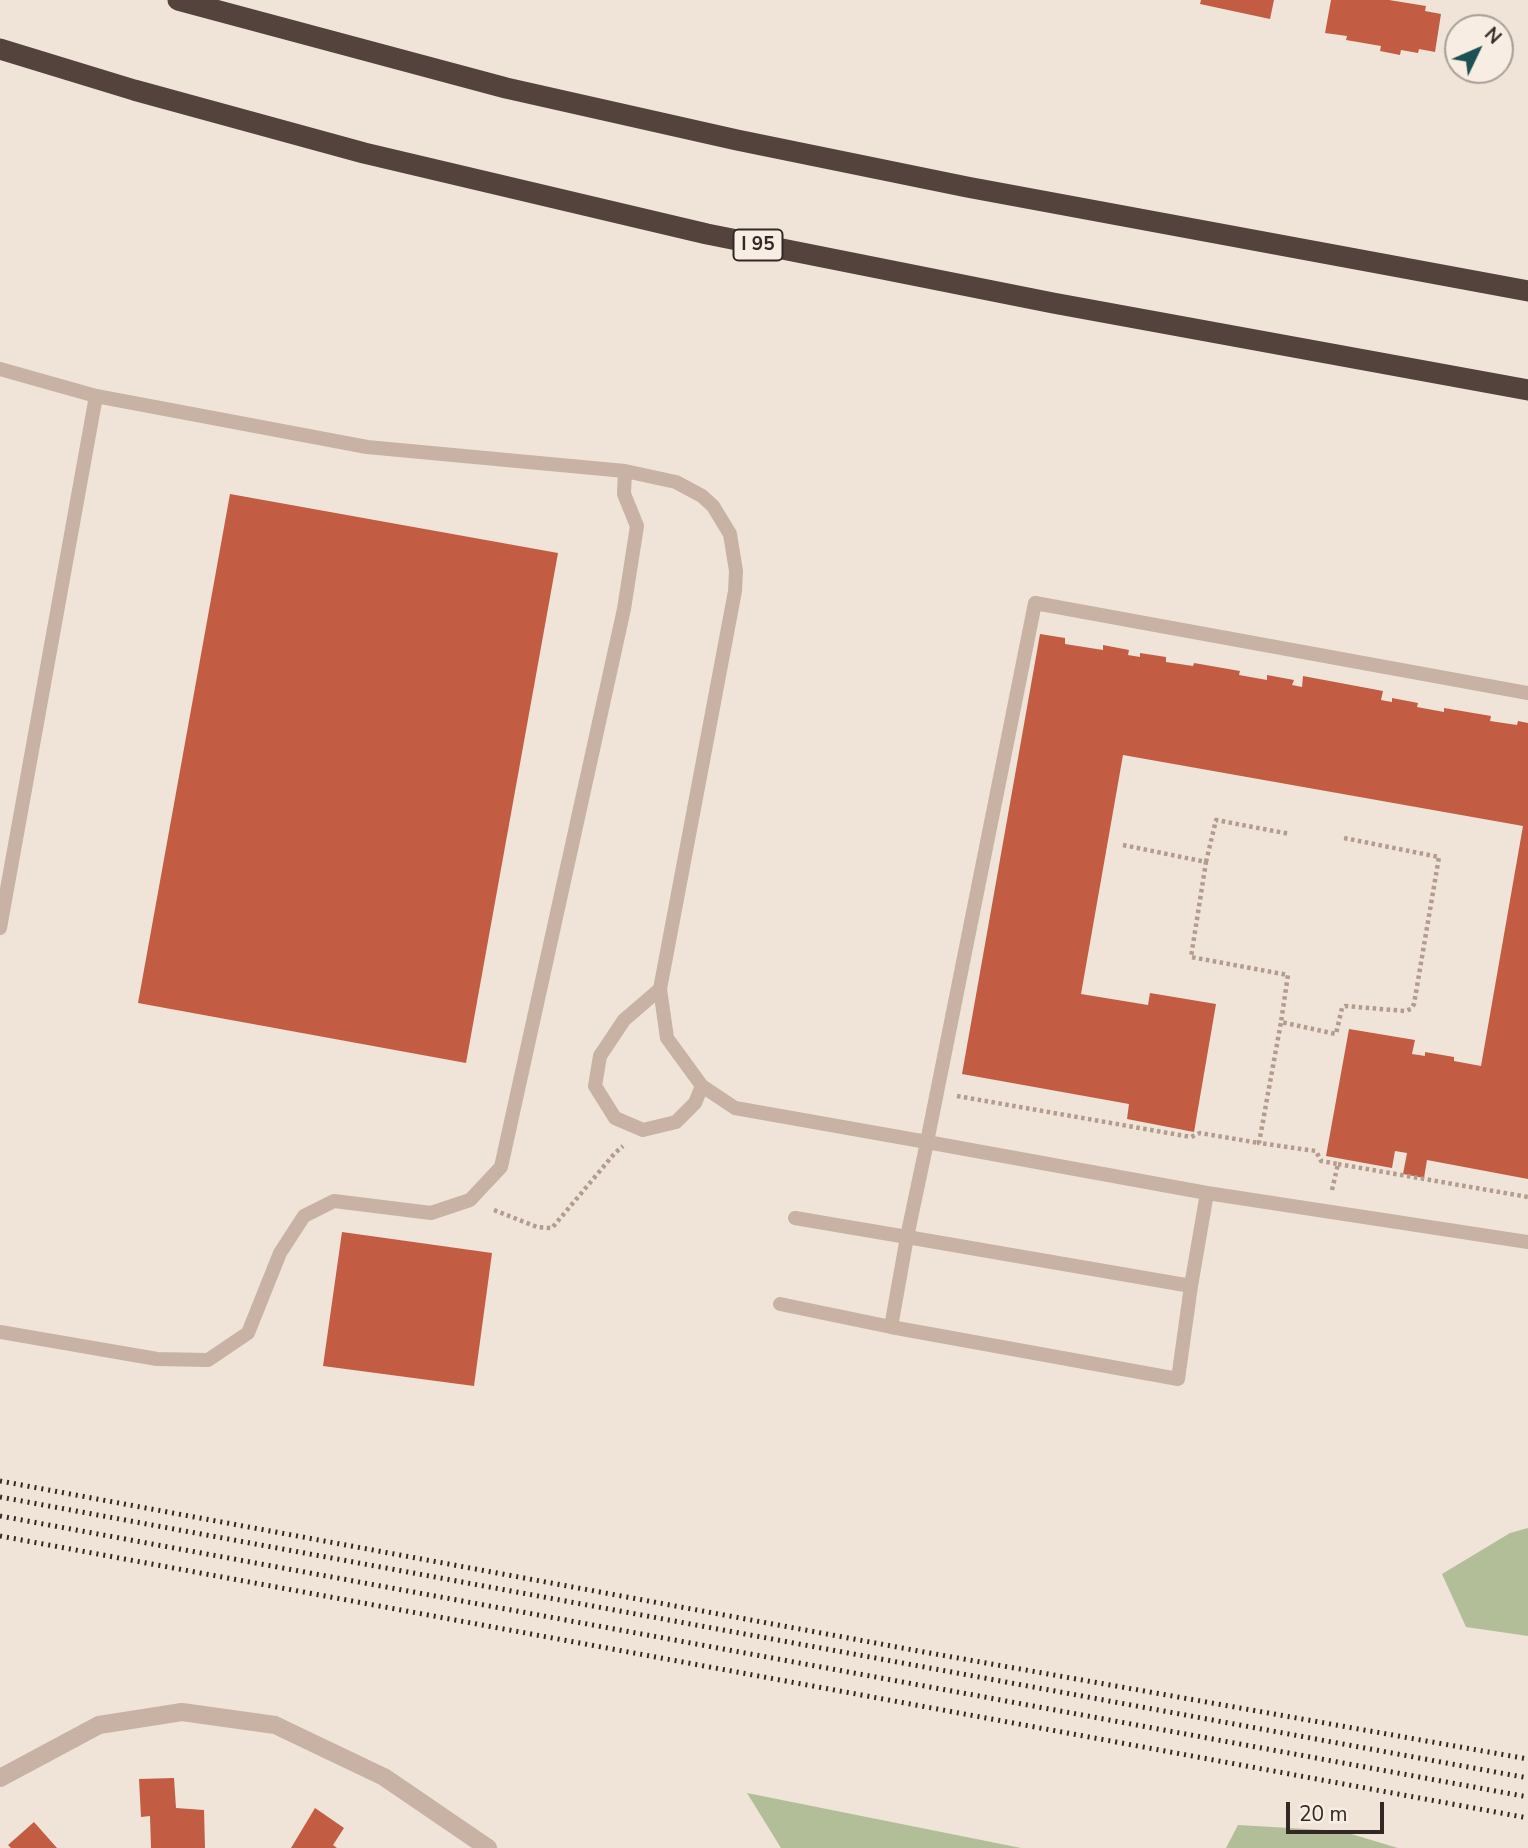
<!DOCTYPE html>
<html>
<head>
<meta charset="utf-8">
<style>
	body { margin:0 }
	#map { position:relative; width:1528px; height:1848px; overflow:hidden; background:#f0e3d7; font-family:"Nunito Sans",sans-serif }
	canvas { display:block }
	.north { position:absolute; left:1444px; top:14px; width:70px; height:70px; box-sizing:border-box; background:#f8ede3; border:2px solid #a99f97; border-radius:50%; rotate:46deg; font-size:19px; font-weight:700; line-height:28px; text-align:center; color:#322925 }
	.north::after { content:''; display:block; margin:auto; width:24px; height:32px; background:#1d5052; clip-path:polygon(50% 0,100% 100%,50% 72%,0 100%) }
	.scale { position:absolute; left:1286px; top:1802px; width:98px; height:32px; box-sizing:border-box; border:4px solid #322925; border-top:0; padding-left:9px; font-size:21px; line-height:24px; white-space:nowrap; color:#322925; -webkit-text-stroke:5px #f8ede3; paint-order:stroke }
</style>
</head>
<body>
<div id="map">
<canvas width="1528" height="1848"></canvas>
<div class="north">N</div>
<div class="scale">20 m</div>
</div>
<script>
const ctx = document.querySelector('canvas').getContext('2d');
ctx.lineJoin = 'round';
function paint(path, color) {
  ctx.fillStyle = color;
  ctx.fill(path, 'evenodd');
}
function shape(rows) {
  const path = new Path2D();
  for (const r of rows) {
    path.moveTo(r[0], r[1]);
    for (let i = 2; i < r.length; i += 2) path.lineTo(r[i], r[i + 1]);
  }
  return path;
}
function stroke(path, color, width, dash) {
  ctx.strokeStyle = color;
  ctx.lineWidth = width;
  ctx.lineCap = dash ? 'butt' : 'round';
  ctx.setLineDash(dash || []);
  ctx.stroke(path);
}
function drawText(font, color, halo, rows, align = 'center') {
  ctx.font = font + ' "Nunito Sans",sans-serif';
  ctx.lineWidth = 5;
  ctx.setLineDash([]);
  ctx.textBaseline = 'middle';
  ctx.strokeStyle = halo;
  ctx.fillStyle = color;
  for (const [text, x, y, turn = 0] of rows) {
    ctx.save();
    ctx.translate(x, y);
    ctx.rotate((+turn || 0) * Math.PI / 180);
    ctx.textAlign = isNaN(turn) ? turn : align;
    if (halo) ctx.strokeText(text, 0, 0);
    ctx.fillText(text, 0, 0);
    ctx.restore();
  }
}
paint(shape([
	[1528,1528,1528,1636,1466,1627,1442,1574,1510,1533],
	[747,1793,1021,1848,781,1848],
	[1238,1825,1341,1831,1398,1848,1226,1848]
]), '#b2be98');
paint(shape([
	[1201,0,1274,0,1270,19,1200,4],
	[1331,0,1389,0,1426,6,1425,11,1441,14,1435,52,1419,49,1418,53,1401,50,1400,55,1380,51,1381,46,1346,40,1347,36,1325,33],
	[230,494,558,553,466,1063,138,1003],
	[1040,634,1065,638,1065,644,1103,650,1103,645,1129,650,1128,655,1140,657,1140,653,1166,657,1166,662,1193,666,1194,663,1240,671,1239,675,1267,680,1267,675,1294,680,1292,685,1302,687,1303,676,1383,691,1381,700,1392,702,1392,698,1418,703,1417,707,1444,712,1444,708,1491,716,1490,721,1517,725,1518,721,1528,723,1528,1179,1427,1160,1424,1178,1403,1174,1407,1153,1395,1151,1392,1168,1326,1156,1349,1029,1415,1040,1412,1054,1425,1056,1425,1052,1454,1057,1454,1061,1481,1066,1523,826,1123,755,1081,994,1148,1005,1150,993,1216,1004,1194,1132,1127,1119,1129,1104,962,1074],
	[342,1232,492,1253,474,1386,323,1366],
	[174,1778,176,1808,204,1810,205,1848,151,1848,150,1816,141,1817,139,1779],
	[315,1808,344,1828,333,1845,337,1848,291,1848],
	[34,1822,57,1848,11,1848,8,1845]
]), '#c25d43');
stroke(shape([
	[1123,845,1206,862,1191,957,1288,975,1281,1022],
	[1206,862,1216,820,1290,834],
	[957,1096,1191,1137,1200,1133,1259,1143],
	[1338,1164,1528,1197],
	[1332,1190,1338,1164,1321,1161,1316,1151,1259,1143,1281,1022,1336,1034,1342,1008,1345,1006,1405,1011,1411,1009,1414,1004,1439,857,1344,838],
	[494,1210,537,1227,552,1228,615,1153,623,1146]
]), '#b29c8e', 4.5, [3.5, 3.5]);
stroke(shape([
	[0,369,96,396,367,447,625,471,676,482,702,496,713,506,730,534,736,571,735,591,660,989,667,1038,702,1086,735,1108,927,1142,907,1237,795,1218],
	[1528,693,1035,603,927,1142,1207,1193,1528,1242],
	[0,928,96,396],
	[660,989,624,1020,600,1056,595,1086,615,1118,643,1130,676,1122,695,1103,702,1086],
	[1191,1286,1207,1193],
	[780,1304,891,1327,907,1237,1191,1286,1178,1379,891,1327],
	[0,1332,157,1359,208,1360,248,1333,280,1253,304,1216,334,1201,431,1213,470,1200,501,1167,624,609,637,526,624,494,625,471]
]), '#c7b2a4', 14);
stroke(shape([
	[0,1778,99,1725,182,1712,275,1725,384,1777,488,1848]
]), '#c7b2a4', 18);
stroke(shape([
	[178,0,506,88,737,140,967,187,1528,291],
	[0,49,134,90,364,153,707,234,1053,303,1528,390]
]), '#53433c', 21);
stroke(shape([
	[0,1481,924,1652,1528,1759],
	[0,1497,1528,1778],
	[0,1516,1528,1797],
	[0,1536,1528,1818]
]), '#322925', 5, [2, 5]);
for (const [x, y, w] of [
	[758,245,49]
]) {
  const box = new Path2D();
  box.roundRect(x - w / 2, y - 15.5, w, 31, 5);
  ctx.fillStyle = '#f8ede3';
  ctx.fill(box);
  stroke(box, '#322925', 2);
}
drawText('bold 19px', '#322925', null, [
	["I 95",758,245]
]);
</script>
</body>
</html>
